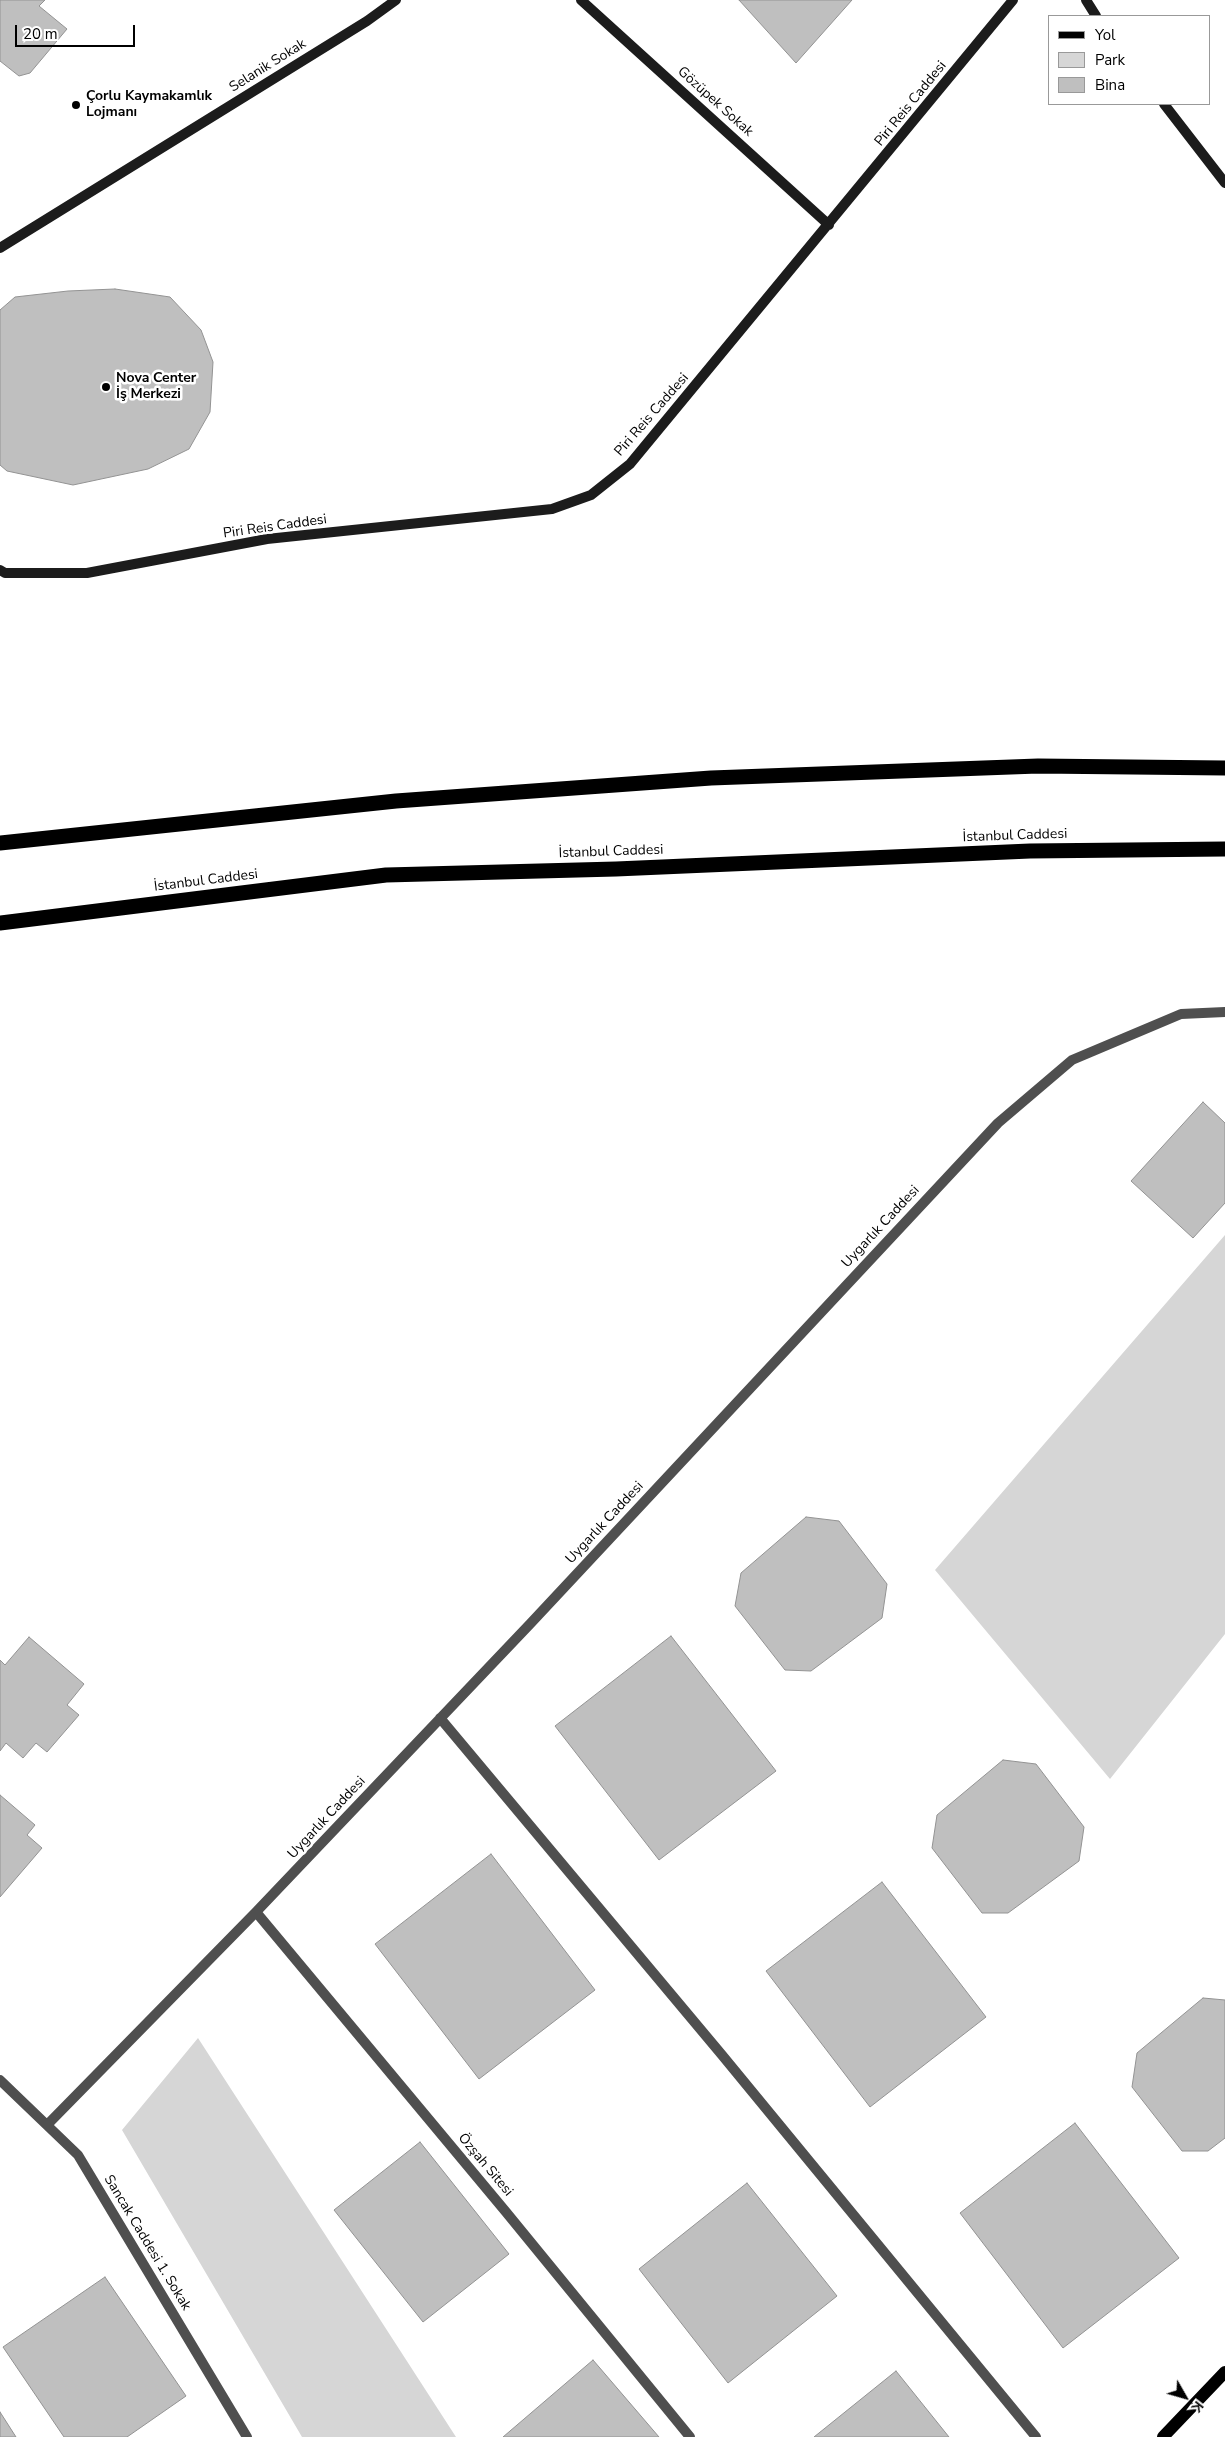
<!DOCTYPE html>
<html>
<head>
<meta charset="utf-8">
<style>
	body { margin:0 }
	#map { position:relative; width:1225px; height:2437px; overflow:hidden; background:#fff; font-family:"Nunito Sans",sans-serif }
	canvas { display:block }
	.legend { position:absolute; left:1048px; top:15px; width:162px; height:90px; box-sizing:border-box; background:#fff; border:1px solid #999; margin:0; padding:6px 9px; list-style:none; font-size:15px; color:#000 }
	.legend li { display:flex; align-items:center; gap:10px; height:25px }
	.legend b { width:25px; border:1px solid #999 }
	.north { position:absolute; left:1160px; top:2372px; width:50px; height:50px; -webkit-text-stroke:4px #fff; paint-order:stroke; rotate:128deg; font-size:14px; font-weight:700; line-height:20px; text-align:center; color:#000 }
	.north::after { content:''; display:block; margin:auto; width:18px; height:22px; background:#000; clip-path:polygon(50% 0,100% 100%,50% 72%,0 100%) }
	.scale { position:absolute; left:15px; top:25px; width:120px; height:22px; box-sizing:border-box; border:2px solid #000; border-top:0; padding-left:6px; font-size:15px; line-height:18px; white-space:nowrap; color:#000; -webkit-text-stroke:4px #fff; paint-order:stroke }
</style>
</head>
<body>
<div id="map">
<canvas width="1225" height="2437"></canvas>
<ul class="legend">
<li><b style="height:6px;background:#000"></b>Yol</li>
<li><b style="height:14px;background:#d6d6d6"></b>Park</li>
<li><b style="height:14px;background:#bfbfbf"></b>Bina</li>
</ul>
<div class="north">K</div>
<div class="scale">20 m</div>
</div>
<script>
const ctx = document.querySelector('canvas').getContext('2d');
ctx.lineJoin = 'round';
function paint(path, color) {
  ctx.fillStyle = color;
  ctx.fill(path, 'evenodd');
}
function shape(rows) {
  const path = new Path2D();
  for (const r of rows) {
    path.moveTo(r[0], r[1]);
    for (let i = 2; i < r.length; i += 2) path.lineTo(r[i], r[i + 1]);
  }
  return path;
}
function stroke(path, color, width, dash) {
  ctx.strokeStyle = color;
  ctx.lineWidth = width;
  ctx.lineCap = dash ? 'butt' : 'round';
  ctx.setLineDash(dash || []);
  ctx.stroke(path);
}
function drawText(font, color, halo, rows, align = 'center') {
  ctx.font = font + ' "Nunito Sans",sans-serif';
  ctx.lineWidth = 5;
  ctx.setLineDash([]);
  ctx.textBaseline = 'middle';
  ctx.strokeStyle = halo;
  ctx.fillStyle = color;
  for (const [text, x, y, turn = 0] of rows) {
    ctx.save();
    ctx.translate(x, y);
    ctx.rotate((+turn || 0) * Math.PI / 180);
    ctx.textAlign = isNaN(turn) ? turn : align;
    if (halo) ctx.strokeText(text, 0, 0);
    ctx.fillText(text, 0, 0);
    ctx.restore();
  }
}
paint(shape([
	[1225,1235,1225,1634,1110,1779,935,1570],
	[198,2038,456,2437,302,2437,122,2130]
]), '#d6d6d6');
const building = shape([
	[0,0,45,0,39,6,67,29,30,73,19,76,0,61,0,0],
	[739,0,852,0,796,63,739,0],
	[115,289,170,297,201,330,213,362,210,412,189,449,148,469,73,485,7,471,0,465,0,310,15,297,68,291,115,289],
	[1203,1102,1225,1123,1225,1203,1193,1238,1131,1181,1203,1102],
	[806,1517,839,1521,887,1584,882,1618,811,1671,785,1670,735,1606,741,1573,806,1517],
	[671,1636,776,1771,659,1860,555,1726,671,1636],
	[29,1637,84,1684,67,1705,79,1715,47,1752,36,1743,23,1758,6,1743,0,1751,0,1660,5,1665,29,1637],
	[1003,1760,1036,1764,1084,1827,1079,1861,1008,1913,982,1913,932,1848,937,1815,1003,1760],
	[0,1795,35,1825,27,1835,42,1848,0,1897,0,1795],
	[491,1854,595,1990,479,2079,375,1944,491,1854],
	[882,1882,986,2017,870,2107,766,1971,882,1882],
	[1203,1998,1225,2000,1225,2138,1208,2151,1182,2151,1132,2087,1137,2053,1203,1998],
	[1075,2123,1179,2258,1063,2348,960,2213,1075,2123],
	[420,2142,509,2254,423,2322,334,2210,420,2142],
	[747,2183,837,2296,728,2383,639,2269,747,2183],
	[105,2277,186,2396,127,2437,64,2437,3,2347,105,2277],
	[593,2360,659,2437,503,2437,593,2360],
	[896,2371,949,2437,814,2437,896,2371],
	[0,2412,16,2437,0,2437,0,2412]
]);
paint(building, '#bfbfbf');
stroke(building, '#939393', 1);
stroke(shape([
	[440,1718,722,2055,1036,2437],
	[256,1912,506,2212,690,2437],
	[0,2080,78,2155,247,2437],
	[47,2125,256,1912,530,1624,998,1123,1072,1060,1181,1014,1225,1012]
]), '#4f4f4f', 10);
stroke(shape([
	[581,0,829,225],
	[1086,0,1096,16],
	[1164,104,1225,183],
	[0,248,367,21,396,0],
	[0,570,5,573,87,573,267,539,552,509,591,495,630,464,1013,0]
]), '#1c1c1c', 10);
stroke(shape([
	[1163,2437,1225,2372]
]), '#000', 12);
stroke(shape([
	[0,843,396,801,711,778,1038,766,1225,768],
	[0,923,386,875,616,869,1030,851,1225,849]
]), '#000', 15);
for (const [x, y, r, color] of [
	[76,105,5,"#000"],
	[106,387,5,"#000"]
]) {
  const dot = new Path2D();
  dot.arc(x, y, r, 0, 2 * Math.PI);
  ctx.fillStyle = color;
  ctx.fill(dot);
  stroke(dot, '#fff', 2);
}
drawText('14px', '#000', '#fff', [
	["Selanik Sokak",268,66,-32],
	["Gözüpek Sokak",715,102,42],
	["Piri Reis Caddesi",911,104,-51],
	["Piri Reis Caddesi",652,415,-49],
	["Piri Reis Caddesi",275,527,-8],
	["İstanbul Caddesi",1015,836,-2],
	["İstanbul Caddesi",611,852,-2],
	["İstanbul Caddesi",206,881,-7],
	["Uygarlık Caddesi",881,1227,-47],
	["Uygarlık Caddesi",605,1523,-47],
	["Uygarlık Caddesi",327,1818,-47],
	["Özşah Sitesi",485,2165,50],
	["Sancak Caddesi 1. Sokak",147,2243,59]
]);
drawText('bold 14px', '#000', '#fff', [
	["Çorlu Kaymakamlık",86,97],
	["Lojmanı",86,113],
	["Nova Center",116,379],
	["İş Merkezi",116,395]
], 'left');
</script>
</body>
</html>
